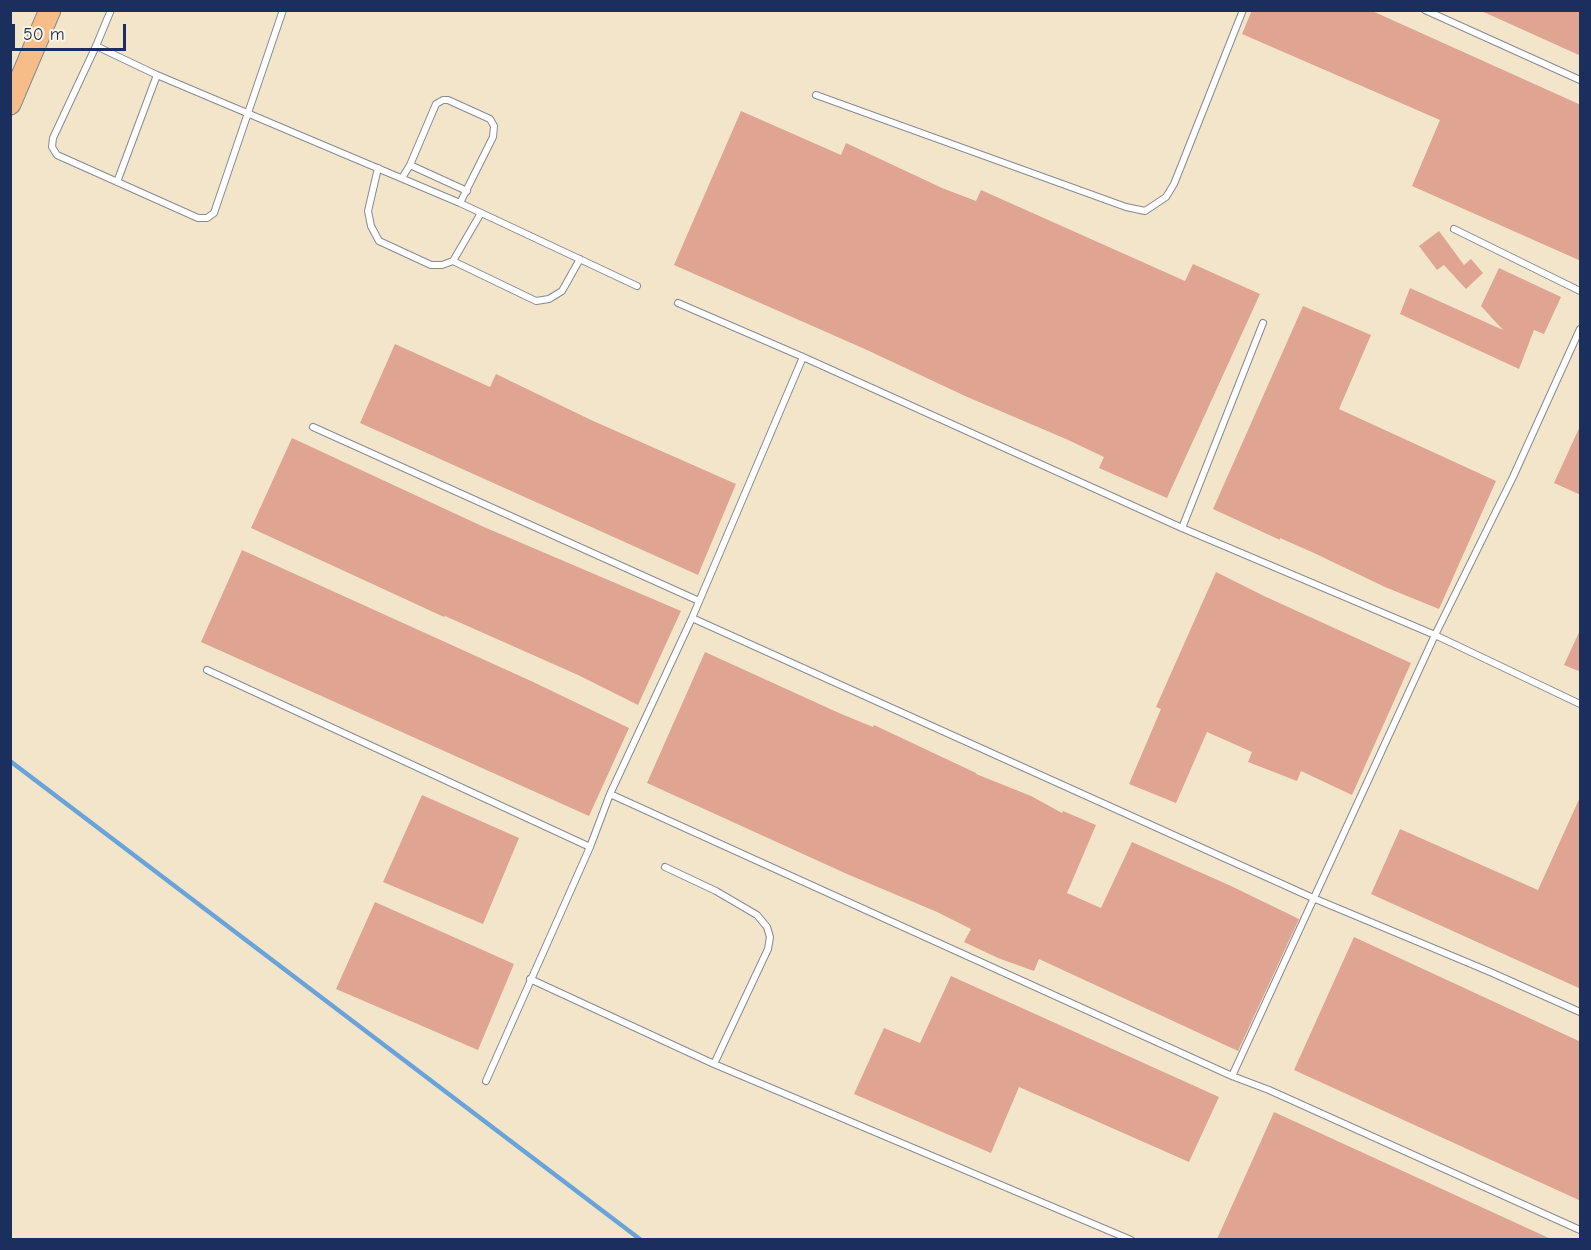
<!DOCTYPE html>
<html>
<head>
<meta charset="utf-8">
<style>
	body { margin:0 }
	#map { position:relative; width:1591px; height:1250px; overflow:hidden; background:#f2e5c9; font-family:"Comic Neue",sans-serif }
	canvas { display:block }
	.frame { position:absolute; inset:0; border:12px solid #1b2f5e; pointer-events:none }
	.scale { position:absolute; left:12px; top:24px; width:114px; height:27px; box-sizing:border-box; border:3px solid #1b2f5e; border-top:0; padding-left:8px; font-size:18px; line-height:21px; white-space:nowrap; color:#1b2f5e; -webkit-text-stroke:4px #fcf5e5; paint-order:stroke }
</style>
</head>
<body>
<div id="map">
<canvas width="1591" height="1250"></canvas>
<div class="frame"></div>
<div class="scale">50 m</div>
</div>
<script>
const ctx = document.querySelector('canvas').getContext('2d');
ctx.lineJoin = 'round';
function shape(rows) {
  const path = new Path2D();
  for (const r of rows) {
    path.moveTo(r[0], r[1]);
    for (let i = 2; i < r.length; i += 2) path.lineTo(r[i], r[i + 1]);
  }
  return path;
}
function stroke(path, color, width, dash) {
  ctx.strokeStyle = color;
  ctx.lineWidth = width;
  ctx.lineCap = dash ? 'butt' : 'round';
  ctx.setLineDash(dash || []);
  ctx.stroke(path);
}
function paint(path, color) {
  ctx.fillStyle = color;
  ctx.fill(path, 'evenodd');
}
stroke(shape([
	[10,761,641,1240]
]), '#69a3d9', 4.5);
paint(shape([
	[1252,10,1370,10,1581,105,1581,261,1412,186,1440,120,1242,34],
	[1479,10,1581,10,1581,56,1528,32],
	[741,111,841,155,846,143,942,188,976,201,981,190,1185,281,1193,264,1260,294,1167,498,1099,468,1104,457,1066,439,965,396,867,350,674,265],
	[1439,231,1464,265,1471,259,1483,273,1466,289,1444,265,1437,270,1419,246],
	[1499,268,1561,297,1544,334,1534,330,1519,369,1400,314,1410,288,1503,330,1481,306],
	[1303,306,1371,335,1339,409,1496,481,1439,609,1385,587,1314,553,1280,538,1280,540,1213,509],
	[395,344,490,387,496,374,591,420,736,484,698,575,360,423],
	[1581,424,1581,495,1554,483],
	[292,438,484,527,681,611,638,705,578,675,445,616,444,617,251,528],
	[242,550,531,681,629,728,589,816,201,642],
	[1216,572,1264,596,1411,663,1352,795,1301,771,1297,781,1248,762,1252,752,1207,732,1176,803,1129,784,1161,709,1156,707],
	[1581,628,1581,672,1564,665],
	[705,652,839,713,873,727,874,725,976,773,976,774,1031,796,1062,813,1063,811,1096,825,1067,893,1101,908,1132,842,1231,886,1299,919,1238,1051,1039,959,1034,971,998,958,964,942,971,929,937,912,847,874,647,783],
	[422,795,519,838,483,924,383,882],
	[1581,795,1581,989,1371,894,1400,829,1538,890],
	[375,902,514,964,478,1050,336,989],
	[1354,937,1581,1042,1581,1201,1294,1070],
	[951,976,1219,1097,1189,1162,1019,1087,991,1153,854,1094,884,1028,920,1043],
	[1274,1112,1309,1128,1551,1239,1217,1239]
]), '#e0a493');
const service = shape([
	[111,10,96,46,157,75,460,203,637,286],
	[1425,10,1580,80],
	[96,46,53,138,52,147,57,155,198,218,207,218,214,213,283,10],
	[816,95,1126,207,1145,211,1166,197,1174,184,1243,10],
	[410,165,467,191],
	[378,168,368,211,371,226,379,241,431,265,442,265,453,261,481,213],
	[402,178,410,165,436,104,443,100,448,100,490,119,494,126,493,137,460,203],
	[117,182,157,75],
	[1454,229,1580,291],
	[453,261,536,301,549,299,562,291,580,259],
	[678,303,803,357,1182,528,1435,635,1580,704],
	[313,427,699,601],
	[1182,528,1263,323],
	[692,618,1313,898,1488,971,1580,1012],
	[207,670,590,847],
	[610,794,1232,1076,1269,1090,1580,1230],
	[665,867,716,891,757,915,767,927,770,937,768,949,714,1064],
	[530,979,714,1064,1131,1240],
	[1232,1076,1435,635,1513,477,1580,329],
	[486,1081,590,847,610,794,692,618,803,357]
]);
const motorway = shape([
	[10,104,50,10]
]);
stroke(service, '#868a94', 8);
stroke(motorway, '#868a94', 23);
stroke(service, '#fff', 6);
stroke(motorway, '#f7bd88', 21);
</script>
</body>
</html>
